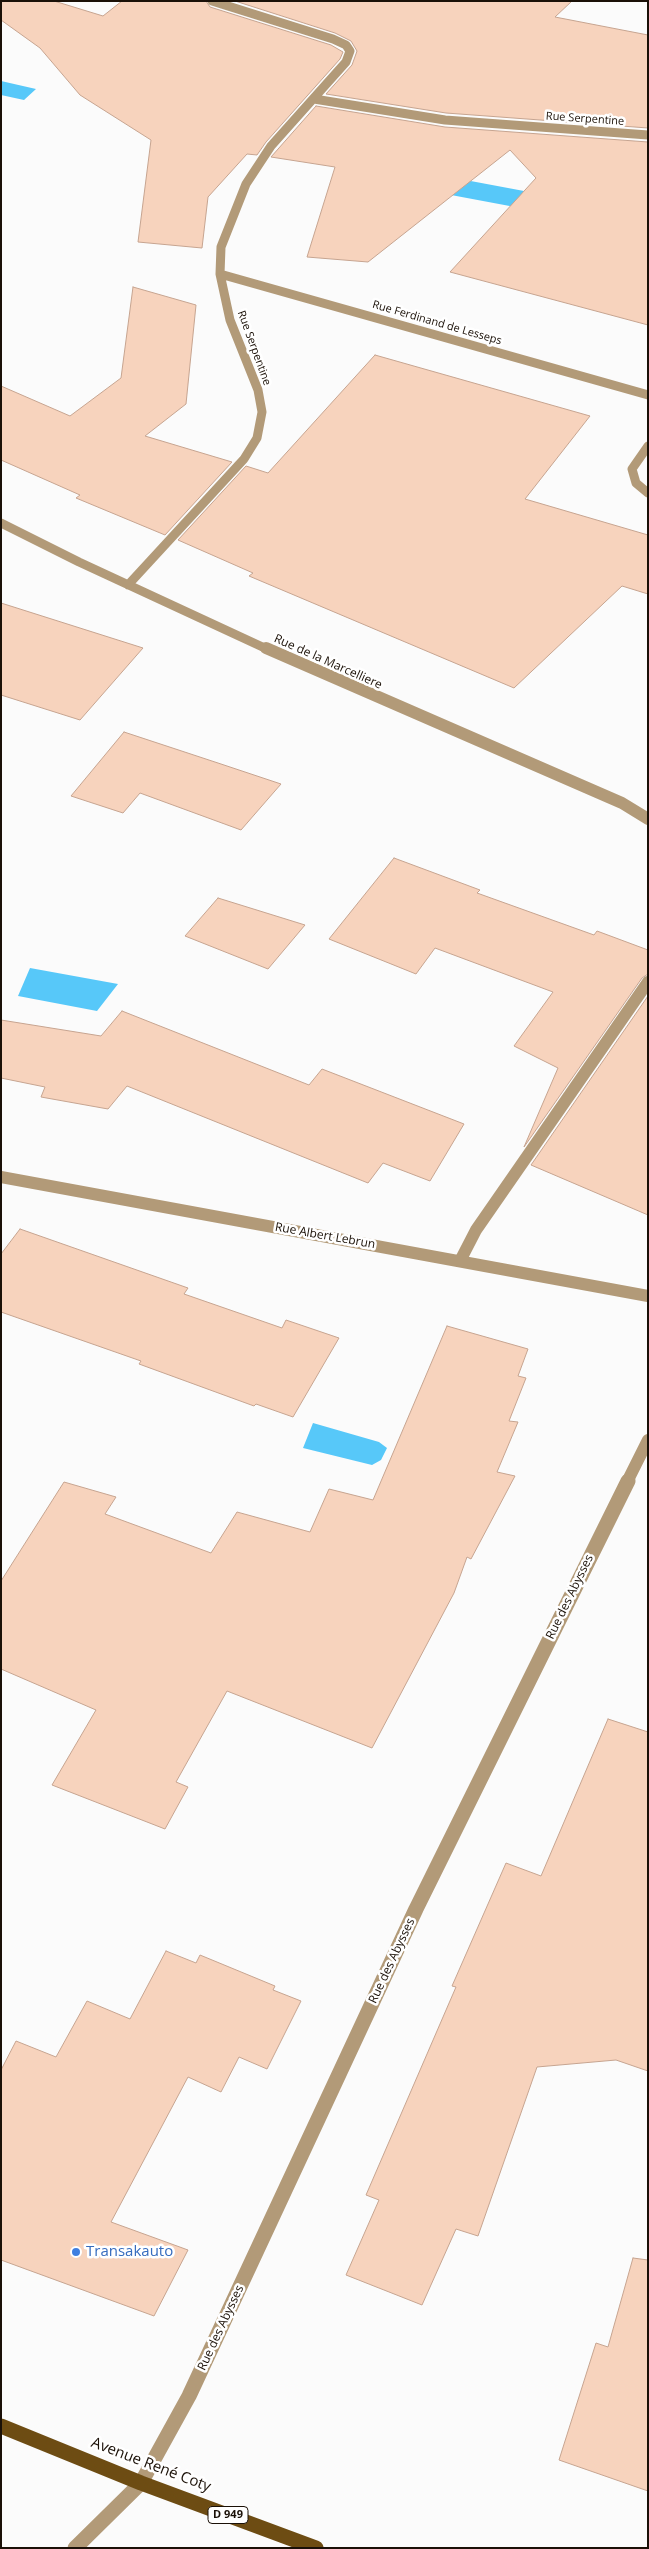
<!DOCTYPE html>
<html>
<head>
<meta charset="utf-8">
<style>
	body { margin:0 }
	#map { position:relative; width:649px; height:2549px; overflow:hidden; background:#fbfbfb; font-family:"Open Sans",sans-serif }
	canvas { display:block }
	.frame { position:absolute; inset:0; border:2px solid #1a1007; pointer-events:none }
</style>
</head>
<body>
<div id="map">
<canvas width="649" height="2549"></canvas>
<div class="frame"></div>
</div>
<script>
const ctx = document.querySelector('canvas').getContext('2d');
ctx.lineJoin = 'round';
function paint(path, color) {
  ctx.fillStyle = color;
  ctx.fill(path, 'evenodd');
}
function shape(rows) {
  const path = new Path2D();
  for (const r of rows) {
    path.moveTo(r[0], r[1]);
    for (let i = 2; i < r.length; i += 2) path.lineTo(r[i], r[i + 1]);
  }
  return path;
}
function stroke(path, color, width, dash) {
  ctx.strokeStyle = color;
  ctx.lineWidth = width;
  ctx.lineCap = dash ? 'butt' : 'round';
  ctx.setLineDash(dash || []);
  ctx.stroke(path);
}
function drawText(font, color, halo, rows, align = 'center') {
  ctx.font = font + ' "Open Sans",sans-serif';
  ctx.lineWidth = 5;
  ctx.setLineDash([]);
  ctx.textBaseline = 'middle';
  ctx.strokeStyle = halo;
  ctx.fillStyle = color;
  for (const [text, x, y, turn = 0] of rows) {
    ctx.save();
    ctx.translate(x, y);
    ctx.rotate((+turn || 0) * Math.PI / 180);
    ctx.textAlign = isNaN(turn) ? turn : align;
    if (halo) ctx.strokeText(text, 0, 0);
    ctx.fillText(text, 0, 0);
    ctx.restore();
  }
}
paint(shape([
	[1,81,36,89,24,100,1,95],
	[460,179,524,191,515,207,451,195],
	[30,968,118,984,97,1011,18,996],
	[313,1423,379,1442,387,1448,381,1460,372,1465,303,1448]
]), '#57c8f9');
const building = shape([
	[1,1,54,1,103,16,122,1,206,1,210,7,331,45,343,52,340,59,266,142,257,155,247,154,208,197,202,248,138,242,151,140,80,95,40,48,1,20,1,1],
	[235,1,572,1,555,17,648,35,648,128,446,113,326,94,352,65,357,51,351,41,335,33,235,1],
	[316,106,445,127,648,142,648,325,450,272,536,178,510,150,368,262,307,257,335,167,271,157,316,106],
	[133,287,196,305,186,404,145,436,232,462,165,535,76,498,80,495,1,460,1,386,70,416,121,378,133,287],
	[375,355,590,416,525,499,648,535,648,594,622,586,514,688,249,576,253,573,178,540,246,466,268,473,375,355],
	[1,603,143,648,80,720,1,695,1,603],
	[124,732,221,764,281,784,241,830,140,793,123,813,71,796,124,732],
	[394,858,480,890,477,893,594,935,597,931,648,950,648,974,642,978,524,1147,558,1068,514,1046,553,992,435,948,416,974,329,939,394,858],
	[218,898,305,925,268,969,185,936,218,898],
	[648,996,648,1215,531,1165,648,996],
	[122,1011,309,1085,322,1069,464,1124,430,1181,383,1163,368,1183,127,1086,108,1109,41,1097,45,1087,1,1078,1,1020,101,1036,122,1011],
	[20,1229,188,1288,184,1294,282,1328,286,1320,339,1338,293,1417,256,1404,254,1406,139,1364,141,1361,1,1312,1,1254,20,1229],
	[447,1326,528,1349,518,1376,526,1378,509,1421,518,1422,497,1472,515,1476,471,1559,467,1557,454,1593,372,1748,227,1691,176,1782,188,1787,165,1829,52,1785,96,1710,1,1669,1,1581,64,1482,116,1497,105,1514,211,1553,237,1512,310,1532,329,1489,373,1500,447,1326],
	[608,1719,648,1732,648,2071,616,2060,537,2067,478,2236,456,2229,422,2305,346,2275,379,2200,366,2195,456,1987,452,1986,506,1863,541,1876,608,1719],
	[166,1951,196,1963,200,1955,275,1986,273,1990,301,2001,267,2069,239,2057,221,2092,188,2077,111,2222,188,2250,154,2316,1,2260,1,2070,16,2041,56,2057,87,2001,130,2019,166,1951],
	[633,2258,648,2260,648,2491,559,2460,596,2343,608,2347,633,2258]
]);
paint(building, '#f7d3bd');
stroke(building, '#c6a490', 1);
stroke(shape([
	[314,99,445,120,648,135],
	[220,274,648,395],
	[648,446,632,469,636,483,648,493],
	[1,523,79,562,269,650],
	[128,585,244,459,257,438,262,412,258,390,230,320,220,274,221,247,246,184,271,146,346,62,350,51,346,45,333,39,212,1]
]), '#b29a78', 9);
stroke(shape([
	[266,648,622,803,648,819],
	[1,1177,648,1296],
	[460,1261,476,1230,648,982],
	[627,1482,648,1440]
]), '#b29a78', 12);
stroke(shape([
	[75,2548,141,2483,189,2396,416,1909,628,1481]
]), '#b29a78', 15);
stroke(shape([
	[1,2426,141,2483,316,2548]
]), '#6d4c13', 15);
for (const [x, y, r, color] of [
	[76,2252,5,"#3f7fe0"]
]) {
  const dot = new Path2D();
  dot.arc(x, y, r, 0, 2 * Math.PI);
  ctx.fillStyle = color;
  ctx.fill(dot);
  stroke(dot, '#fff', 2);
}
drawText('11px', '#1a1007', '#fff', [
	["Rue Serpentine",585,119,4],
	["Rue Ferdinand de Lesseps",437,323,16],
	["Rue Serpentine",254,348,70]
]);
for (const [x, y, w] of [
	[228,2515,40]
]) {
  const box = new Path2D();
  box.roundRect(x - w / 2, y - 8.5, w, 17, 4);
  ctx.fillStyle = '#fff';
  ctx.fill(box);
  stroke(box, '#1a1007', 1);
}
drawText('bold 11px', '#1a1007', null, [
	["D 949",228,2515]
]);
drawText('12px', '#1a1007', '#fff', [
	["Rue de la Marcelliere",328,662,24],
	["Rue Albert Lebrun",325,1236,10],
	["Rue des Abysses",570,1597,-64],
	["Rue des Abysses",392,1961,-65],
	["Rue des Abysses",221,2328,-65]
]);
drawText('15px', '#366cbe', '#fff', [
	["Transakauto",86,2252]
], 'left');
drawText('15px', '#1a1007', '#fff', [
	["Avenue René Coty",151,2465,21]
]);
</script>
</body>
</html>
